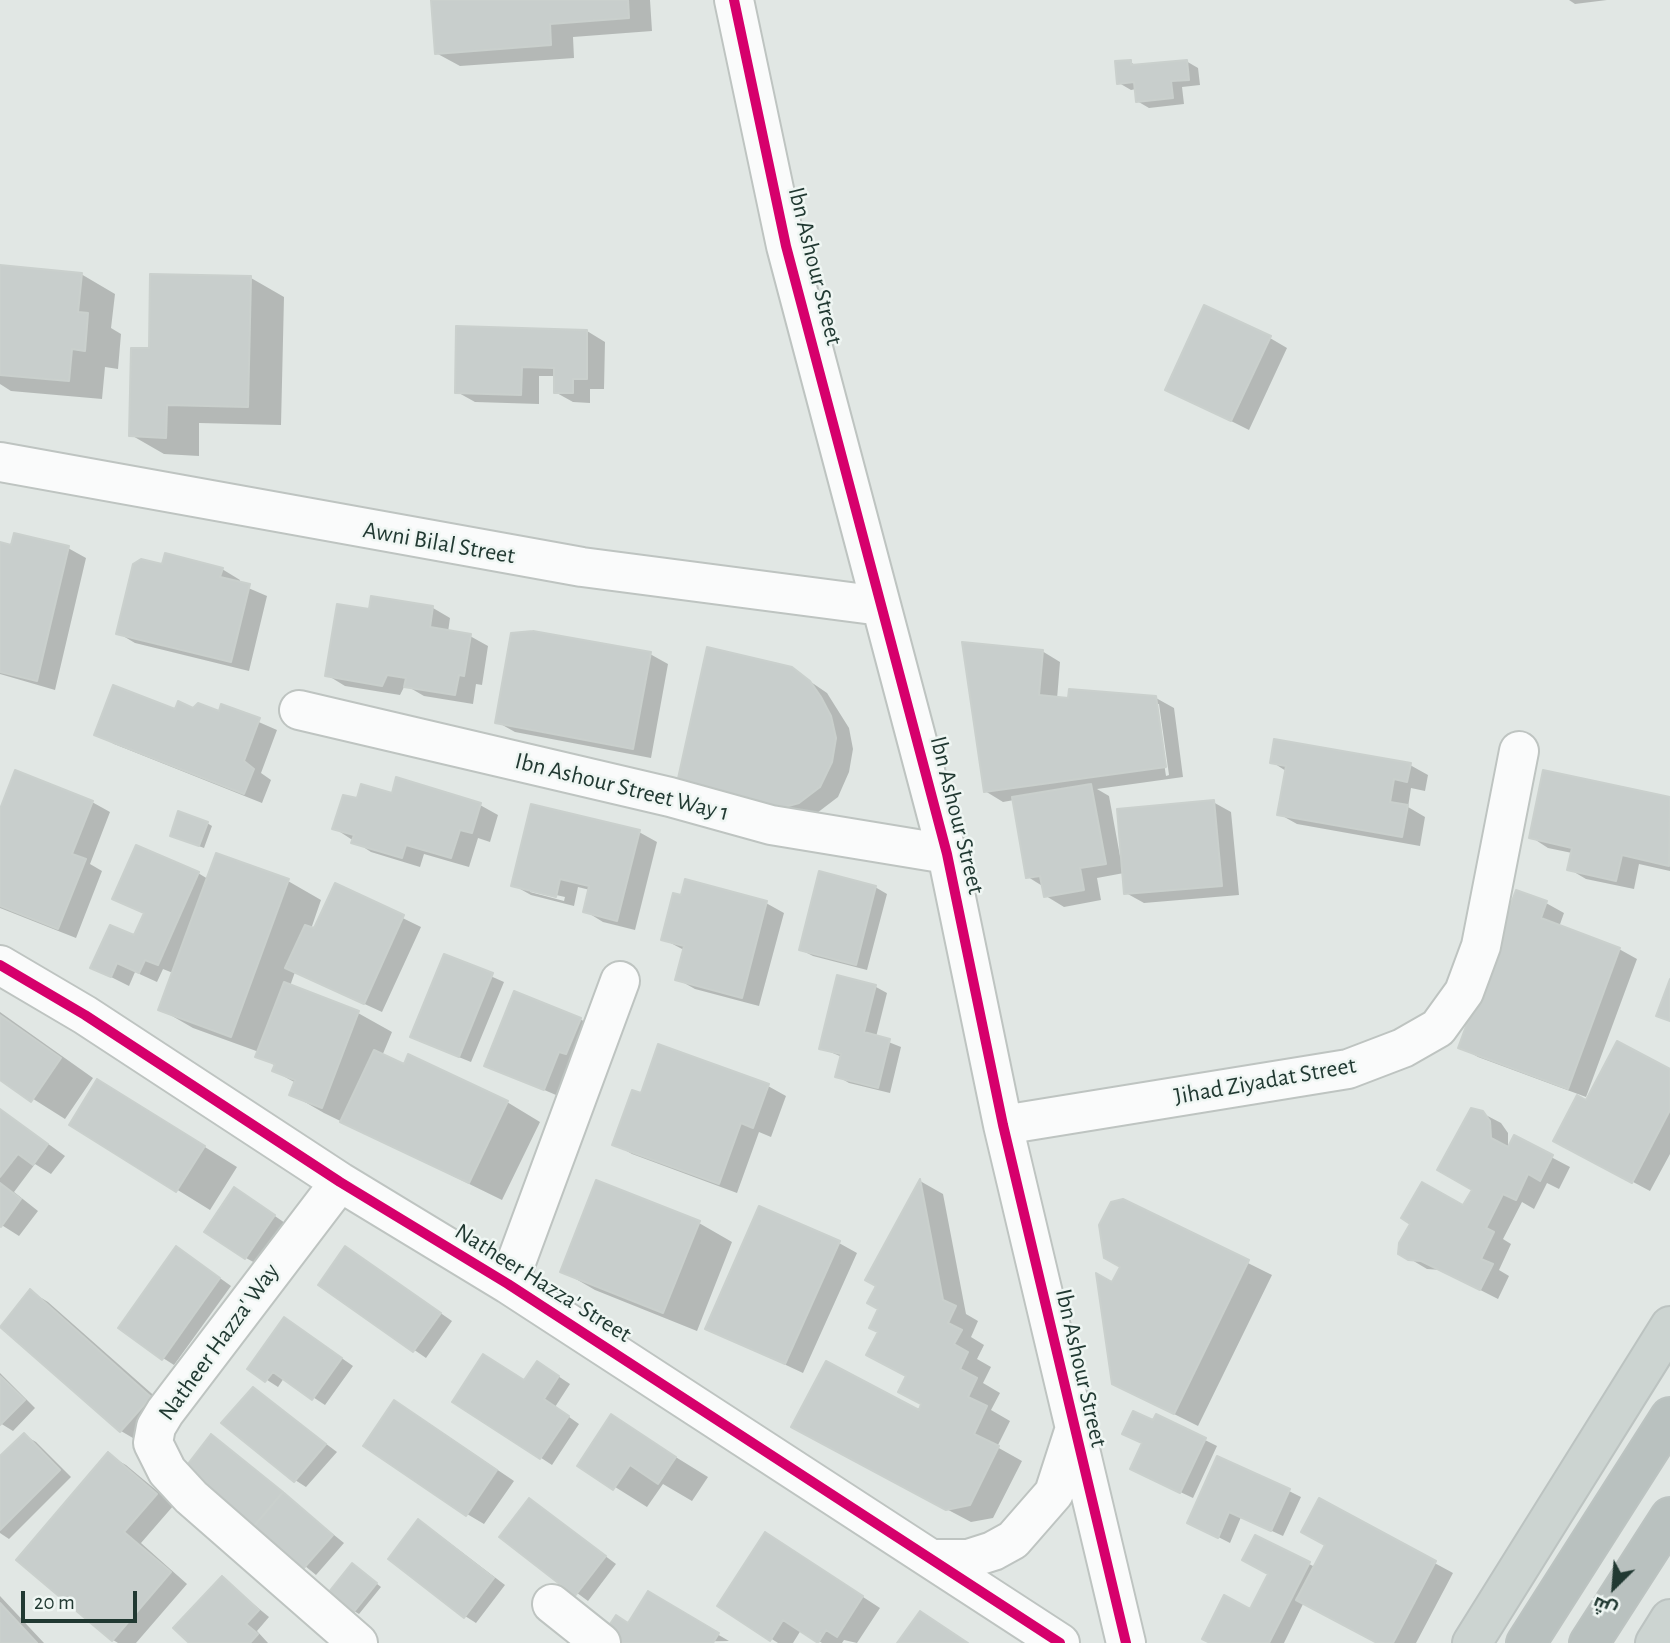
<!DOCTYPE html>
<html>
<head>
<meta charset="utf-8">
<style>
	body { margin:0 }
	#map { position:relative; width:1670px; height:1643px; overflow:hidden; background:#e1e7e4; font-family:"Alegreya Sans",Cairo,sans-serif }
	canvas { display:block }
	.north { position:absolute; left:1579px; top:1552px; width:70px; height:70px; -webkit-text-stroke:5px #eff6f3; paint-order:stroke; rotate:205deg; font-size:19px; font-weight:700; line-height:28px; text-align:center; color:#213932 }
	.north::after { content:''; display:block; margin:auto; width:24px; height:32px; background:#213932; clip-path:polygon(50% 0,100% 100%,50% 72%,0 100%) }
	.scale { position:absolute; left:21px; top:1591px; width:116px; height:32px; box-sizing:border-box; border:4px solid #213932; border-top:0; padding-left:9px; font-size:21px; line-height:24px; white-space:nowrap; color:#213932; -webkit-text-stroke:5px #eff6f3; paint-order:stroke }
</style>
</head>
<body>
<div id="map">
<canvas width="1670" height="1643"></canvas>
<div class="north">ش</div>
<div class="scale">20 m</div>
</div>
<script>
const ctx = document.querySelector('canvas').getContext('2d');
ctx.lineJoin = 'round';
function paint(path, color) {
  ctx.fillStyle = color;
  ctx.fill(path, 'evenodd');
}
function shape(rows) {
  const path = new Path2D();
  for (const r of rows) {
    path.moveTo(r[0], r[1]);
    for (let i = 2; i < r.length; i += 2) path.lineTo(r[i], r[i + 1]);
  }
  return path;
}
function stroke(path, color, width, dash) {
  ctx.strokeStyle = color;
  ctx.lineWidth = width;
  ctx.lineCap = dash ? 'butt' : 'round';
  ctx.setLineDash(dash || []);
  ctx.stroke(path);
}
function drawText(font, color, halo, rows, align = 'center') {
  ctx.font = font + ' "Alegreya Sans",sans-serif';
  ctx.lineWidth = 5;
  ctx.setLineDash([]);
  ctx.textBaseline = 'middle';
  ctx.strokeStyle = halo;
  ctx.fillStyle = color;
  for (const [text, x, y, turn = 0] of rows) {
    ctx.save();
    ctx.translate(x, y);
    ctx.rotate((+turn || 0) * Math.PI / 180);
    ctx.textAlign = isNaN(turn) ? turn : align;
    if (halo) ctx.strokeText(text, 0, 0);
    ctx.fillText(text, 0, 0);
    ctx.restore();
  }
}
paint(shape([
	[432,0,650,0,652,31,573,37,574,58,460,66,436,53],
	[1569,0,1607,0,1575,4],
	[1186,61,1198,68,1200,85,1182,87,1184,104,1149,108,1137,101,1136,89,1131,90,1119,83,1130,62,1137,66],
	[0,267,81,274,115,294,111,328,121,334,118,369,105,367,102,399,11,391,0,384],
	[251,278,284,297,281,425,199,423,199,456,164,454,131,435,150,350],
	[587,331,605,342,604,389,590,389,590,403,573,402,555,392,556,376,539,376,539,404,475,402,457,392],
	[1270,338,1287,348,1249,430,1167,389],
	[0,544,68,548,86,558,55,690,0,674],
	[163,566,222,569,240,580,239,584,267,596,249,671,135,643,118,633],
	[433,608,450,618,448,632,470,636,488,646,482,685,476,684,473,704,424,696,405,685,400,695,345,686,327,675],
	[1042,651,1060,662,1057,699,1156,698,1174,708,1183,777,1097,789,1109,796,1120,856,1213,802,1231,812,1239,895,1144,903,1126,893,1124,873,1097,878,1101,900,1064,907,1046,896,1044,887,1028,877,1014,800,1003,802,985,791],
	[1155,704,1159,704,1169,775,1166,776],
	[650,654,668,664,651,758,515,732,497,722],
	[792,669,827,693,849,728,853,749,849,772,838,797,817,813,793,819,697,792],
	[222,706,277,730,261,773,271,780,262,803,114,744,96,734,176,712,220,714],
	[1272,762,1410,765,1428,775,1425,791,1411,788,1408,807,1425,817,1420,846,1297,824,1279,814,1286,771],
	[1545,772,1670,799,1670,871,1639,864,1634,889,1586,879,1569,869,1572,853,1548,848,1531,837],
	[393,795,480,805,498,815,490,842,478,838,469,867,424,854,420,867,371,852,334,828,358,800],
	[92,802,110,812,90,864,102,871,76,938,0,908,0,814],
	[207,823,212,826,204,848,177,838],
	[639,832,657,842,635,930,603,922,585,911,590,890,578,887,574,906,531,895,513,885],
	[530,889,565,897,564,901,530,892],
	[198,873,208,879,288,881,321,900,311,929,315,931,335,885,421,927,382,1012,295,972,290,986,358,1013,392,1032,382,1056,507,1102,540,1122,502,1200,324,1113,291,1094,296,1083,274,1071,276,1066,258,1056,259,1052,193,1028,160,1009,173,973,163,969,157,982,135,972,129,986,93,968,135,938,145,914,115,898],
	[875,887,887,894,867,970,813,956,801,950],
	[766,903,784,913,759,1006,695,989,677,979,684,950,663,939],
	[1546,903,1564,913,1559,927,1619,949,1637,959,1586,1097,1478,1057,1460,1047],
	[445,956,504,982,471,1062,424,1043],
	[838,977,876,987,887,993,876,1037,901,1047,890,1093,849,1083,837,1076,842,1057,821,1048],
	[0,1012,93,1078,65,1119,0,1078],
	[580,1019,592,1026,578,1060,571,1057,556,1095,486,1065],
	[1670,1071,1670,1154,1650,1191,1573,1150],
	[768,1086,786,1096,771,1137,759,1132,737,1193,632,1154,614,1144,642,1095],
	[131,1101,237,1167,210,1210,71,1124],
	[0,1109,65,1156,51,1174,35,1164,14,1192,38,1211,19,1236,0,1224],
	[1482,1113,1501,1123,1508,1133,1508,1151,1515,1138,1570,1167,1559,1189,1547,1183,1534,1209,1522,1202,1503,1239,1511,1244,1499,1270,1509,1276,1498,1299,1441,1270,1427,1269,1400,1253,1464,1208,1474,1189],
	[920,1181,943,1194,966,1314,978,1321,971,1337,984,1345,977,1359,991,1367,983,1383,1000,1393,991,1410,1010,1421,997,1447,1022,1461,993,1518,971,1522,816,1440,920,1412,923,1405,880,1332,880,1309],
	[246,1196,285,1223,257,1264,246,1258],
	[1123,1201,1272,1275,1198,1426,1138,1396,1113,1284,1122,1267],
	[699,1223,732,1242,697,1331,595,1290,562,1271],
	[839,1243,857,1253,803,1373,707,1328],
	[188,1255,231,1286,174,1365,163,1358],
	[357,1255,452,1321,426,1358,320,1285],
	[30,1291,48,1302,168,1408,138,1441,121,1431,1,1325],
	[296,1326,353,1366,325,1405,284,1378,278,1387,250,1369],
	[549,1370,570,1384,555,1407,579,1424,552,1465,454,1401,525,1382],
	[0,1373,35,1408,13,1431,0,1423],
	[253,1389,337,1452,306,1487,295,1480],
	[412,1412,514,1481,484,1524,467,1514],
	[1157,1416,1217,1446,1193,1498,1144,1475],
	[611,1417,708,1477,692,1501,663,1484,647,1507,580,1465],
	[24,1435,36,1442,71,1477,9,1539,0,1533,0,1459],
	[211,1436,344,1543,316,1575,186,1468],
	[108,1455,126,1465,174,1505,141,1543,187,1584,136,1643,118,1643,113,1640],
	[1289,1491,1301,1497,1283,1536,1241,1517,1230,1543,1189,1522],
	[530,1500,616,1564,588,1601,501,1537],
	[1320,1501,1453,1573,1416,1643,1380,1643,1304,1602,1284,1643,1213,1643,1251,1611,1270,1574,1256,1537,1315,1567,1327,1545],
	[430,1528,505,1585,476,1623,465,1616],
	[783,1545,880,1608,857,1643,844,1640,842,1643,822,1643,801,1630,793,1643,778,1643,719,1605],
	[358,1569,381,1587,359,1614,354,1611],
	[222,1578,269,1617,257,1631,268,1643,191,1643],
	[648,1594,729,1641,618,1643],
	[0,1596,44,1643,0,1643]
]), '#0003');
const building = shape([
	[431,0,628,0,629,18,550,24,551,45,435,54,431,0],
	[1131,60,1131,65,1187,60,1189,80,1171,81,1173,98,1136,102,1134,82,1117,84,1115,61,1131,60],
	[0,265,82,273,78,312,88,313,85,351,72,349,69,381,0,375,0,265],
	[150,274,251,276,248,407,167,405,166,438,129,436,131,348,149,348,150,274],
	[1204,305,1271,336,1231,421,1165,390,1204,305],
	[456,326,587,330,587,379,573,379,573,393,554,393,554,368,522,367,521,395,455,393,456,326],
	[14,533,69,546,37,681,0,672,0,542,11,545,14,533],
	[165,553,223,568,220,577,250,584,231,662,116,634,133,564,141,559,162,564,165,553],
	[371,596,433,606,430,627,471,634,464,676,459,675,455,695,404,687,406,678,387,675,382,686,325,676,337,604,369,609,371,596],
	[533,631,651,652,633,749,495,723,511,633,533,631],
	[962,642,1043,650,1039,695,1068,698,1069,689,1156,696,1166,767,984,792,962,642],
	[707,647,792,667,810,681,821,697,831,716,836,738,832,762,820,787,799,803,774,810,677,783,707,647],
	[113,685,175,709,178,701,193,708,198,703,219,711,221,704,260,718,244,761,254,769,244,794,94,735,113,685],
	[1274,739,1411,763,1407,782,1394,779,1390,802,1408,805,1402,837,1277,815,1286,766,1270,763,1274,739],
	[15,770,93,801,72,854,86,859,58,929,0,906,0,809,15,770],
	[1543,770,1670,797,1669,866,1622,855,1616,881,1567,870,1572,848,1529,838,1543,770],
	[396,777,481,803,472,833,460,830,451,858,406,845,402,858,351,843,354,835,332,829,343,795,357,798,361,784,392,793,396,777],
	[1091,784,1106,864,1080,868,1084,890,1044,897,1040,876,1026,878,1012,797,1091,784],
	[1214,800,1222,886,1124,894,1117,809,1214,800],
	[531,804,640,830,617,921,583,912,589,886,560,879,556,897,511,886,531,804],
	[178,811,208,822,199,846,170,836,178,811],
	[136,845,199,872,158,965,145,960,139,973,117,963,111,977,90,968,110,925,134,935,144,913,112,899,136,845],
	[216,853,289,879,231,1037,158,1010,216,853],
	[819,871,876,886,856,965,799,950,819,871],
	[685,879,767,901,742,998,675,980,684,946,661,940,673,893,681,895,685,879],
	[335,883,404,915,364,1004,285,968,305,925,314,928,335,883],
	[1516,890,1547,901,1541,918,1620,948,1568,1089,1458,1048,1516,890],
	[444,954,493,973,459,1057,410,1037,444,954],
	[837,975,876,985,864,1032,890,1039,878,1088,835,1077,841,1054,819,1049,837,975],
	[1670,979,1670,1021,1656,1016,1670,979],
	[284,982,359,1011,322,1108,289,1095,295,1080,272,1071,275,1064,255,1057,284,982],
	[514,991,581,1018,566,1054,559,1052,544,1090,484,1066,514,991],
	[0,1015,61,1058,31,1102,0,1080,0,1015],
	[1617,1041,1670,1069,1670,1110,1632,1183,1553,1141,1577,1095,1586,1100,1617,1041],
	[658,1044,769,1084,753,1128,741,1123,719,1184,612,1145,632,1090,641,1093,658,1044],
	[374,1050,404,1064,408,1054,508,1101,469,1183,340,1122,374,1050],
	[97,1079,205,1146,176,1192,69,1125,97,1079],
	[1471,1108,1483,1111,1490,1121,1491,1138,1508,1147,1514,1135,1553,1155,1540,1181,1528,1174,1516,1200,1503,1194,1486,1228,1494,1232,1481,1259,1493,1264,1480,1290,1421,1261,1408,1260,1398,1254,1399,1243,1410,1224,1401,1218,1422,1182,1463,1205,1472,1190,1437,1170,1471,1108],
	[0,1109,48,1144,33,1165,18,1154,0,1177,0,1109],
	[920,1179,943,1300,956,1306,948,1323,962,1330,954,1344,968,1352,960,1369,977,1378,968,1397,987,1406,974,1434,999,1446,970,1505,946,1510,791,1427,826,1361,919,1410,921,1404,898,1392,906,1376,866,1355,878,1332,869,1328,878,1309,867,1303,876,1286,865,1280,920,1179],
	[596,1180,700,1221,663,1313,560,1272,596,1180],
	[0,1183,21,1199,1,1227,0,1226,0,1183],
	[234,1187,275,1215,245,1259,204,1232,234,1187],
	[1123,1199,1249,1260,1174,1414,1112,1384,1096,1273,1112,1282,1120,1267,1104,1258,1099,1225,1111,1202,1123,1199],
	[759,1206,840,1241,785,1364,705,1329,759,1206],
	[176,1246,220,1278,162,1360,118,1328,176,1246],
	[345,1246,441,1313,413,1352,318,1285,345,1246],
	[30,1289,151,1397,120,1432,0,1327,30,1289],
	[284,1317,342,1358,312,1400,273,1372,265,1382,247,1369,284,1317],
	[483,1354,524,1380,537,1361,559,1376,544,1399,569,1416,540,1459,452,1402,483,1354],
	[0,1376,25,1400,0,1425,0,1376],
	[253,1387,326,1444,294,1482,221,1423,253,1387],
	[394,1400,497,1470,466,1516,363,1446,394,1400],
	[1133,1411,1153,1420,1156,1414,1206,1438,1180,1493,1130,1469,1142,1443,1122,1434,1133,1411],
	[611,1414,676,1457,658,1484,630,1465,613,1490,577,1466,611,1414],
	[24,1433,60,1470,0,1530,0,1456,24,1433],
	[211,1434,283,1492,254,1526,184,1469,211,1434],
	[108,1452,157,1494,124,1532,171,1572,112,1641,16,1560,108,1452],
	[1217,1456,1290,1489,1271,1531,1229,1512,1218,1538,1187,1523,1217,1456],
	[283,1492,333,1535,303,1569,254,1526,283,1492],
	[529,1498,606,1556,575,1596,499,1537,529,1498],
	[1319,1498,1436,1561,1393,1643,1377,1643,1296,1600,1325,1545,1301,1532,1319,1498],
	[418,1519,494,1578,464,1618,388,1559,418,1519],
	[765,1532,863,1596,837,1637,826,1630,818,1643,783,1620,770,1641,717,1606,765,1532],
	[1255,1535,1310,1562,1269,1643,1210,1643,1202,1639,1224,1595,1250,1609,1268,1574,1242,1560,1255,1535],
	[352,1563,377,1583,353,1613,328,1593,352,1563],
	[222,1576,259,1610,246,1624,258,1634,250,1643,189,1643,173,1628,222,1576],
	[648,1591,719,1633,713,1643,615,1643,602,1636,616,1615,628,1623,648,1591],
	[0,1603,37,1643,0,1643,0,1603],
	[920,1611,968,1643,897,1643,920,1611]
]);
paint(building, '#c8cecc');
stroke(building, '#cad0cd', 2);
const minor = shape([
	[734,0,786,246,947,854,1003,1125,1126,1643],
	[0,462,582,567,881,606],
	[299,710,670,797,771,825,947,854],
	[0,965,85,1015,340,1182,508,1284,1060,1643],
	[1003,1125,1348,1069,1403,1048,1438,1028,1464,992,1481,946,1519,751],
	[340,1182,165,1412,156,1427,153,1443,167,1471,191,1497,358,1643],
	[508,1284,620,981],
	[932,1559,968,1559,993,1551,1013,1540,1054,1493,1074,1431],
	[552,1604,601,1643]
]);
const major = shape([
	[1472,1643,1670,1326],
	[1655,1643,1670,1619]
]);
const highway = shape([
	[1526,1643,1670,1417],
	[1589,1643,1670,1517]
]);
stroke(minor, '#bec4c1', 42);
stroke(major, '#bcc3c1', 42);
stroke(highway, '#bcc3c1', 42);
stroke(minor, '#fafbfb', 38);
stroke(major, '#ccd4d1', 38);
stroke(highway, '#b9c1bf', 38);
stroke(shape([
	[734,0,786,246,947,854,1003,1125,1126,1643],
	[0,965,85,1015,340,1182,508,1284,1060,1643]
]), '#d6006c', 10);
drawText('24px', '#213932', '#eff6f3', [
	["Ibn Ashour Street",815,266,76],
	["Awni Bilal Street",439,543,10],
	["Ibn Ashour Street Way 1",622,787,14],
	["Ibn Ashour Street",957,815,76],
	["Jihad Ziyadat Street",1265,1081,-10],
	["Natheer Hazza' Street",543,1283,32],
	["Natheer Hazza' Way",219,1342,-54],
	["Ibn Ashour Street",1081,1368,77]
]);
</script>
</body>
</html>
